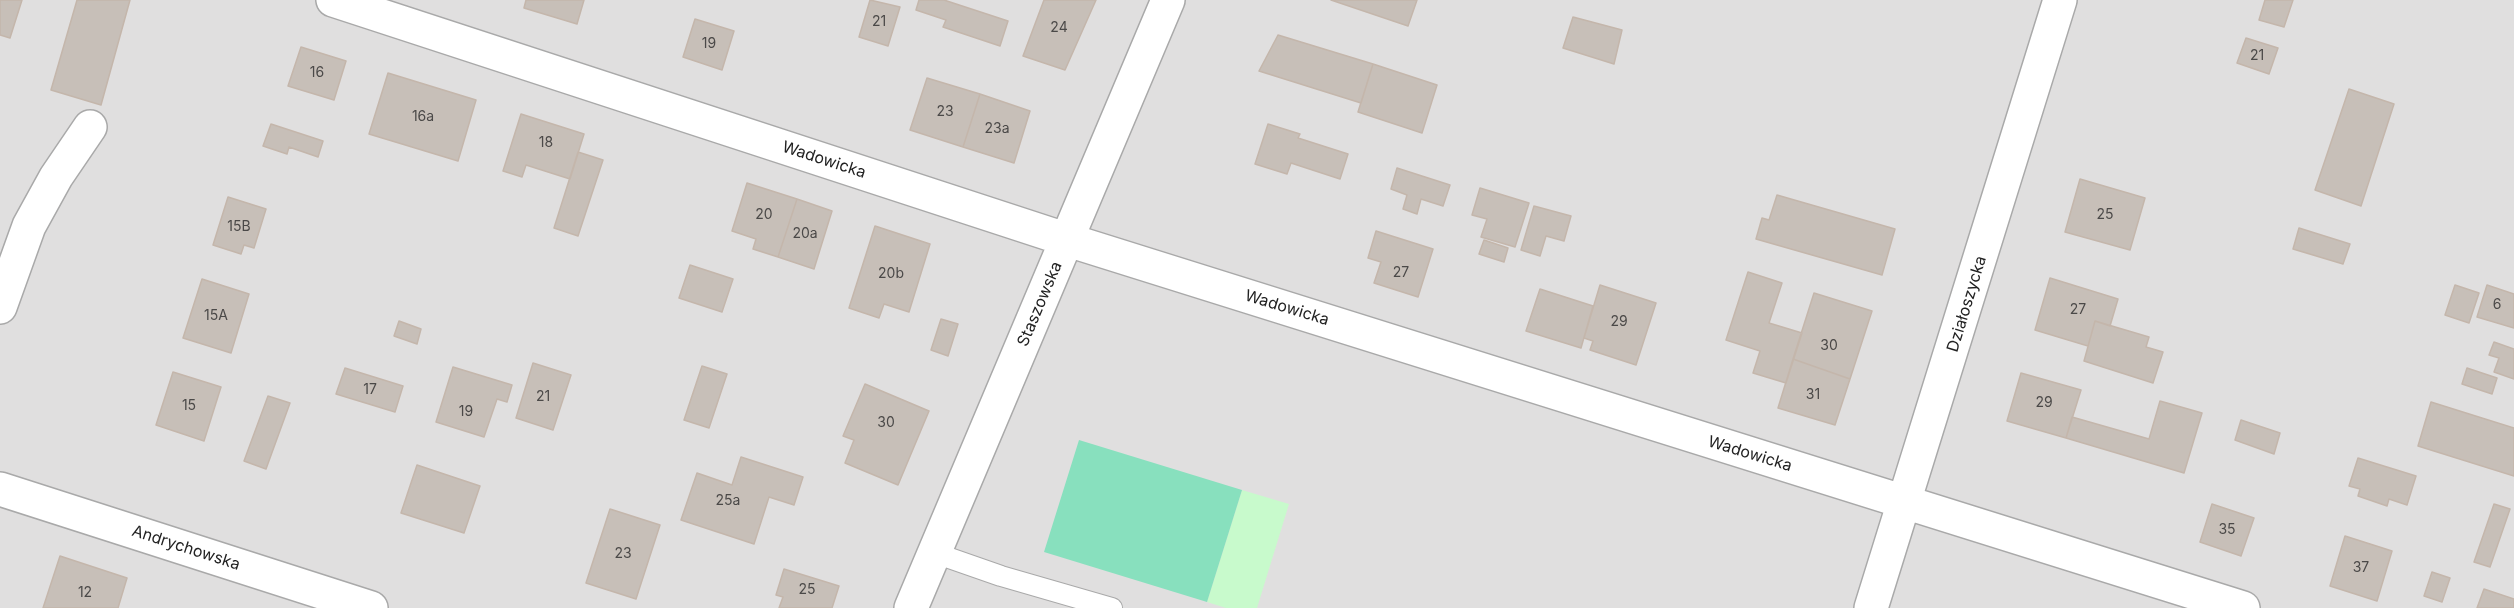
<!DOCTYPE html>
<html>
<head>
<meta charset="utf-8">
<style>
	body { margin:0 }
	canvas { display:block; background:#f2efe9 }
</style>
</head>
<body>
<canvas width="2514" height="608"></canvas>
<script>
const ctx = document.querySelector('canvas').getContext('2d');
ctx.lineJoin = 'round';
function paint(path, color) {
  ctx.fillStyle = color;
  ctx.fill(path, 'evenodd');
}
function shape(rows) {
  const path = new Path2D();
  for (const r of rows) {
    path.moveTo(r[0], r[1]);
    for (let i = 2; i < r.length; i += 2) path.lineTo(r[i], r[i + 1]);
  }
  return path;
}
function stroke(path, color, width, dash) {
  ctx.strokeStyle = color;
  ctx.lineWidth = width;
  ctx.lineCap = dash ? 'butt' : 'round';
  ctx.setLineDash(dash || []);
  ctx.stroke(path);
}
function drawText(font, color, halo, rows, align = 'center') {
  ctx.font = font + ' Inter,sans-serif';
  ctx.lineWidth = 5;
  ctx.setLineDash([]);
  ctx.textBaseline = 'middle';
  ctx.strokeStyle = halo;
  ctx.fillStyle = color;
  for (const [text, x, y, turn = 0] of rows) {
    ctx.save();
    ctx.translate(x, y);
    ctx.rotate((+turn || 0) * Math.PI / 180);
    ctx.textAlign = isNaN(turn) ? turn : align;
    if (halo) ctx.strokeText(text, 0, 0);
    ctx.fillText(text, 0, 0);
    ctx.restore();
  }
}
paint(shape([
	[0,0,2514,0,2514,608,0,608]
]), '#e0dfdf');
paint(shape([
	[1242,490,1289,504,1257,608,1226,608,1207,602]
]), '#c8facc');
paint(shape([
	[1079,440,1242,490,1207,602,1044,552]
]), '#88e0be');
const building = shape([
	[0,0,22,0,10,38,0,35,0,0],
	[77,0,130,0,101,105,51,90,77,0],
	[526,0,584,0,577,24,524,8,526,0],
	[870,0,900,7,888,46,859,37,870,0],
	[919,0,944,0,1008,21,1000,46,943,27,946,20,916,10,919,0],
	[1044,0,1096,0,1065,70,1023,56,1044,0],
	[1331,0,1417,0,1408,26,1331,0],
	[2265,0,2293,0,2284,27,2259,20,2265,0],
	[1573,17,1622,30,1614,64,1563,48,1573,17],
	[695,19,734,31,722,70,683,57,695,19],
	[1278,35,1373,64,1361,103,1259,71,1278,35],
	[2246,38,2278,48,2269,74,2237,63,2246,38],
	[301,47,346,61,334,100,288,86,301,47],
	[1373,64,1437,85,1422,133,1358,112,1373,64],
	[388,73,476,100,458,161,369,134,388,73],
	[927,78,980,94,963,147,910,130,927,78],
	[2349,89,2394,104,2361,206,2315,190,2349,89],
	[980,94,1030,111,1014,163,963,147,980,94],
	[521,114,584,134,570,179,526,165,522,177,503,171,521,114],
	[271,124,323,141,318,157,289,147,287,154,263,146,271,124],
	[1268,124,1300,134,1298,138,1348,154,1340,179,1291,163,1287,174,1255,164,1268,124],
	[578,152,603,160,578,236,554,228,578,152],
	[1397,168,1450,185,1443,206,1421,199,1417,214,1403,209,1407,195,1391,189,1397,168],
	[2080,179,2145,198,2130,250,2065,232,2080,179],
	[747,183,797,199,778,257,753,249,756,239,732,231,747,183],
	[1480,188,1529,203,1515,247,1481,237,1487,219,1472,215,1480,188],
	[1777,195,1895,229,1882,275,1756,239,1762,218,1769,220,1777,195],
	[228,197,266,209,254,248,244,245,241,254,213,245,228,197],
	[797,199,832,211,814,269,778,257,797,199],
	[1534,206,1571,216,1564,241,1546,236,1540,256,1521,250,1534,206],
	[875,226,930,244,909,312,884,304,879,318,849,308,875,226],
	[2299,228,2350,244,2343,264,2293,249,2299,228],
	[1376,231,1433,249,1418,297,1374,283,1381,262,1368,258,1376,231],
	[1484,240,1508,248,1504,262,1479,254,1484,240],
	[690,265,733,279,722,312,679,298,690,265],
	[1748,272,1782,283,1769,323,1802,333,1786,383,1753,373,1760,351,1726,340,1748,272],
	[2050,278,2118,299,2110,326,2095,321,2088,346,2035,330,2050,278],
	[202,279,249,294,231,353,183,338,202,279],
	[1600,285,1656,303,1636,365,1590,350,1593,341,1584,338,1600,285],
	[2455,285,2479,293,2469,323,2445,315,2455,285],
	[2487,285,2514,294,2514,328,2477,317,2487,285],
	[1540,289,1593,306,1581,348,1526,331,1540,289],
	[1814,293,1872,311,1850,379,1793,359,1814,293],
	[941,319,958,324,948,356,931,350,941,319],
	[399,321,421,329,417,344,394,336,399,321],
	[2095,321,2149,337,2146,347,2163,352,2153,383,2084,361,2095,321],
	[2494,342,2514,349,2514,379,2494,372,2499,358,2489,355,2494,342],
	[1793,359,1850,379,1835,425,1778,408,1793,359],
	[533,363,571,375,553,430,516,418,533,363],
	[702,366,727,374,709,428,684,420,702,366],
	[453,367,512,385,507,402,497,399,484,437,436,422,453,367],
	[345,368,403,386,395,412,336,394,345,368],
	[2467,368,2497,378,2492,394,2462,384,2467,368],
	[173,372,221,387,204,441,156,425,173,372],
	[2021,373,2081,390,2066,438,2007,421,2021,373],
	[865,384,929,411,898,485,845,463,854,440,843,436,865,384],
	[268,396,290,403,266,469,244,461,268,396],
	[2160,401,2202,413,2184,473,2066,438,2072,417,2149,439,2160,401],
	[2431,402,2514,428,2514,476,2418,446,2431,402],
	[2241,420,2280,433,2274,454,2235,440,2241,420],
	[741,457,803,477,794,505,769,497,754,544,681,520,697,473,732,485,741,457],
	[2358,458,2416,476,2407,505,2389,499,2387,506,2358,496,2360,489,2349,486,2358,458],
	[417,465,480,486,464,533,401,513,417,465],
	[2212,504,2254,518,2241,556,2200,542,2212,504],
	[2494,504,2510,509,2490,567,2474,562,2494,504],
	[610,509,660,525,636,599,586,583,610,509],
	[2345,536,2392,551,2377,601,2330,586,2345,536],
	[60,556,127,578,118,608,43,608,60,556],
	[784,569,839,586,832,608,779,608,783,597,776,595,784,569],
	[2432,572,2450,578,2442,602,2424,596,2432,572],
	[2484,589,2514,599,2514,608,2477,608,2484,589]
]);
paint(building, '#c7bfb8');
stroke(building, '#c4b6ab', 1.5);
const service = shape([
	[935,553,1001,576,1112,608]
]);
const minor = shape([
	[333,0,1068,240,2243,608],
	[0,307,29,226,56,177,90,127],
	[0,489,371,608],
	[911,608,1168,0],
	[1871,608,2060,0]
]);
stroke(service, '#a9a9a9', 22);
stroke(minor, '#a9a9a9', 36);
stroke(service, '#fff', 20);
stroke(minor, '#fff', 33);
drawText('14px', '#4b4948', null, [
	["21",879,22],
	["24",1059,28],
	["19",709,44],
	["21",2257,56],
	["16",317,73],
	["23",945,112],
	["16a",423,117],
	["23a",997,129],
	["18",546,143],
	["20",764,215],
	["25",2105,215],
	["15B",239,227],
	["20a",805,234],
	["27",1401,273],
	["20b",891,274],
	["6",2497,305],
	["27",2078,310],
	["15A",216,316],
	["29",1619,322],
	["30",1829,346],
	["17",370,390],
	["31",1813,395],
	["21",543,397],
	["29",2044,403],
	["15",189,406],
	["19",466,412],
	["30",886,423],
	["25a",728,501],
	["35",2227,530],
	["23",623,554],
	["37",2361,568],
	["25",807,590],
	["12",85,593]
]);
drawText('16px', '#222', '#fff', [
	["Wadowicka",824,160,18],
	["Staszowska",1040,304,-67],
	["Działoszycka",1967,304,-73],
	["Wadowicka",1287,308,17],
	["Wadowicka",1750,454,17],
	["Andrychowska",186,548,18]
]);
</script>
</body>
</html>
